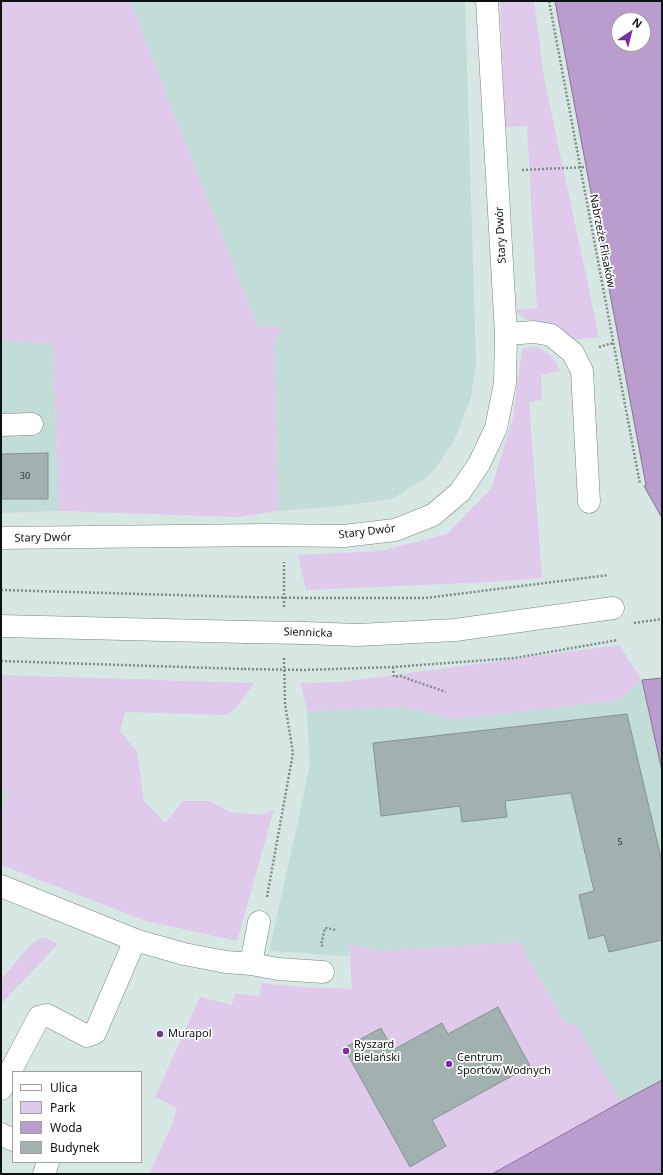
<!DOCTYPE html>
<html>
<head>
<meta charset="utf-8">
<style>
	body { margin:0 }
	#map { position:relative; width:663px; height:1175px; overflow:hidden; background:#d6e7e4; font-family:"Noto Sans",sans-serif }
	canvas { display:block }
	.frame { position:absolute; inset:0; border:2px solid #0c1211; pointer-events:none }
	.legend { position:absolute; left:12px; top:1071px; width:130px; height:92px; box-sizing:border-box; background:#fff; border:1px solid #9ea0a0; margin:0; padding:5px 7px; list-style:none; font-size:12px; color:#0c1211 }
	.legend li { display:flex; align-items:center; gap:8px; height:20px }
	.legend b { width:20px; border:1px solid #9ea0a0 }
	.north { position:absolute; left:611px; top:12px; width:40px; height:40px; box-sizing:border-box; background:#fff; border:1px solid #9ea0a0; border-radius:50%; rotate:35deg; font-size:11px; font-weight:700; line-height:16px; text-align:center; color:#0c1211 }
	.north::after { content:''; display:block; margin:auto; width:14px; height:18px; background:#7b2fa1; clip-path:polygon(50% 0,100% 100%,50% 72%,0 100%) }
</style>
</head>
<body>
<div id="map">
<canvas width="663" height="1175"></canvas>
<div class="frame"></div>
<ul class="legend">
<li><b style="height:5px;background:#fff"></b>Ulica</li>
<li><b style="height:11px;background:#dfcaec"></b>Park</li>
<li><b style="height:11px;background:#ba9dcd"></b>Woda</li>
<li><b style="height:11px;background:#a1b1af"></b>Budynek</li>
</ul>
<div class="north">N</div>
</div>
<script>
const ctx = document.querySelector('canvas').getContext('2d');
ctx.lineJoin = 'round';
function paint(path, color) {
  ctx.fillStyle = color;
  ctx.fill(path, 'evenodd');
}
function shape(rows) {
  const path = new Path2D();
  for (const r of rows) {
    path.moveTo(r[0], r[1]);
    for (let i = 2; i < r.length; i += 2) path.lineTo(r[i], r[i + 1]);
  }
  return path;
}
function stroke(path, color, width, dash) {
  ctx.strokeStyle = color;
  ctx.lineWidth = width;
  ctx.lineCap = dash ? 'butt' : 'round';
  ctx.setLineDash(dash || []);
  ctx.stroke(path);
}
function drawText(font, color, halo, rows, align = 'center') {
  ctx.font = font + ' "Noto Sans",sans-serif';
  ctx.lineWidth = 3.5;
  ctx.setLineDash([]);
  ctx.textBaseline = 'middle';
  ctx.strokeStyle = halo;
  ctx.fillStyle = color;
  for (const [text, x, y, turn = 0] of rows) {
    ctx.save();
    ctx.translate(x, y);
    ctx.rotate((+turn || 0) * Math.PI / 180);
    ctx.textAlign = isNaN(turn) ? turn : align;
    if (halo) ctx.strokeText(text, 0, 0);
    ctx.fillText(text, 0, 0);
    ctx.restore();
  }
}
paint(shape([
	[130,1,465,1,476,363,471,397,454,441,437,466,427,477,392,499,340,506,278,511,274,344,282,327,257,326],
	[1,340,53,344,59,511,1,513],
	[642,680,662,771,662,1080,621,1102,577,1027,565,1022,522,947,521,942,378,951,349,944,349,956,269,951,297,827,310,764,307,711,402,707,456,719,620,700],
	[1,789,9,792,1,815]
]), '#c2dcd8');
paint(shape([
	[1,1,130,1,257,326,282,327,274,344,278,511,237,517,59,511,53,344,1,340],
	[500,1,534,1,544,78,599,337,572,340,545,322,525,319,514,310,537,308,527,126,505,127],
	[536,346,548,353,556,362,560,371,541,375,542,400,529,402,542,578,489,582,306,590,298,555,380,551,447,534,491,489,513,418,522,349],
	[619,645,642,680,620,700,456,719,402,707,307,711,301,683,341,682],
	[1,675,254,683,236,708,226,715,125,712,120,731,137,752,144,801,165,823,183,801,209,801,230,812,263,815,274,809,237,941,146,921,1,865,1,815,9,792,1,789],
	[43,937,58,944,1,1004,1,980,29,946],
	[522,942,522,947,565,1022,577,1026,621,1102,492,1174,149,1174,172,1125,177,1108,155,1097,200,997,232,1005,235,993,259,996,262,983,301,987,352,989,349,944,378,951]
]), '#dfcaec');
const water = shape([
	[555,1,662,1,662,518,644,486,646,485,555,1],
	[619,20,643,20,643,44,619,44,619,20],
	[662,678,662,771,642,680,662,678],
	[662,1080,662,1174,492,1174,621,1102,662,1080]
]);
paint(water, '#ba9dcd');
stroke(water, '#867395', 1);
const building = shape([
	[48,453,48,499,1,499,1,454,48,453],
	[627,714,662,862,662,940,609,952,604,935,589,939,579,895,594,891,571,793,505,801,507,817,462,822,460,806,381,816,373,743,627,714],
	[498,1007,530,1066,432,1120,446,1146,410,1167,344,1048,381,1028,393,1050,442,1023,448,1034,498,1007]
]);
paint(building, '#a1b1af');
stroke(building, '#849492', 1);
const minor = shape([
	[506,334,534,332,551,335,573,353,582,371,589,502],
	[1,425,32,424],
	[1,538,267,535,344,536,395,530,433,515,460,492,479,464,496,428,505,383,506,334,487,1],
	[1,626,245,632],
	[305,633,358,635,455,630,613,608],
	[1,886,135,940,184,954,226,962,251,964,278,969,323,972],
	[251,964,259,922],
	[1,1089,39,1017,47,1015,87,1036,95,1033,135,940],
	[1,1134,13,1140],
	[44,1174,48,1162]
]);
stroke(minor, '#768583', 23);
stroke(shape([
	[549,1,640,484],
	[522,170,586,167],
	[599,347,613,343],
	[1,590,245,597],
	[306,598,426,598,608,575],
	[284,607,284,562],
	[634,623,662,619],
	[1,661,244,669],
	[393,667,394,677,400,676,446,692],
	[304,670,393,667,515,658,618,640],
	[267,897,293,753,285,704,284,658],
	[323,946,321,945,325,928,337,930]
]), '#808c8a', 2.5, [2, 2]);
stroke(minor, '#fff', 22);
const minorBridge = shape([
	[245,632,305,633]
]);
stroke(minorBridge, '#768583', 23, []);
stroke(shape([
	[245,597,306,598],
	[244,669,304,670]
]), '#808c8a', 2.5, [2, 2]);
stroke(minorBridge, '#fff', 22);
for (const [x, y, r, color] of [
	[160,1034,4,"#7b2fa1"],
	[346,1051,4,"#7b2fa1"],
	[449,1064,4,"#7b2fa1"]
]) {
  const dot = new Path2D();
  dot.arc(x, y, r, 0, 2 * Math.PI);
  ctx.fillStyle = color;
  ctx.fill(dot);
  stroke(dot, '#fff', 1.5);
}
drawText('9px', '#313a38', null, [
	["30",25,476],
	["5",620,842]
]);
drawText('11px', '#0c1211', '#fff', [
	["Stary Dwór",501,235,-93],
	["Nabrzeże Flisaków",602,241,79],
	["Stary Dwór",367,532,-7],
	["Stary Dwór",43,538,-1],
	["Siennicka",308,633,2]
]);
drawText('11px', '#0c1211', '#fff', [
	["Murapol",168,1034],
	["Ryszard",354,1045],
	["Bielański",354,1058],
	["Centrum",457,1058],
	["Sportów Wodnych",457,1071]
], 'left');
</script>
</body>
</html>
